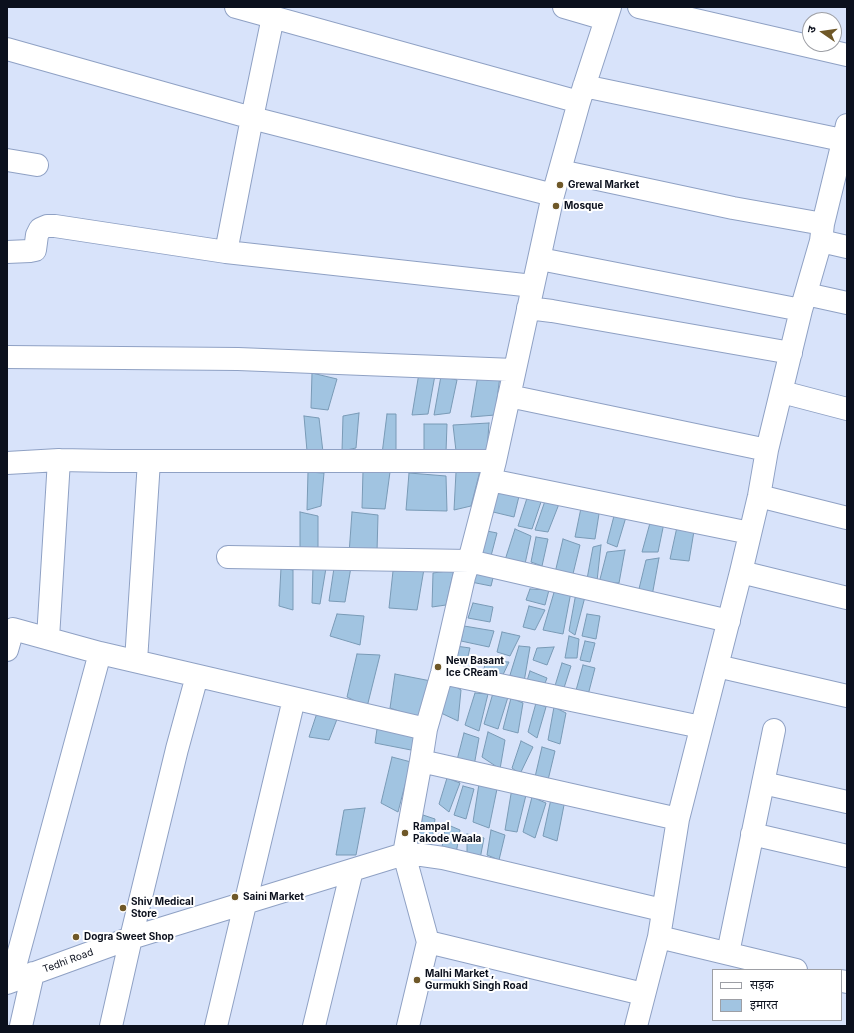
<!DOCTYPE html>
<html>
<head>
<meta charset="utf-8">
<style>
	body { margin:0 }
	#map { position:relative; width:854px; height:1033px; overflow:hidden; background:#d8e3fa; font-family:Inter,"Noto Sans Devanagari",sans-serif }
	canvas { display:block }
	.frame { position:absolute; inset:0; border:8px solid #0b101d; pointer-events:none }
	.legend { position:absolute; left:712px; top:969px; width:130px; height:52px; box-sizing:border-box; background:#fff; border:1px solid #9d9fa5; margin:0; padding:5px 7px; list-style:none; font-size:12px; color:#0b101d }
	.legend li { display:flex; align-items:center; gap:8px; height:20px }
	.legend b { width:20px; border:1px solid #9d9fa5 }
	.north { position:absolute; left:802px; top:12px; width:40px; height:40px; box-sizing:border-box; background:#fff; border:1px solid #9d9fa5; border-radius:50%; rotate:283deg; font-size:11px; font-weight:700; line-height:16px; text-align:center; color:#0b101d }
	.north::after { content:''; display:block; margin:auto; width:14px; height:18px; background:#6f5828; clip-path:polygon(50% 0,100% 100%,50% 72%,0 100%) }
</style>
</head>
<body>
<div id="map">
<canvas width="854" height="1033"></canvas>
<div class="frame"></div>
<ul class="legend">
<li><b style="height:5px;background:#fff"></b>सड़क</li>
<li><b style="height:11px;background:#a1c4e1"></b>इमारत</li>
</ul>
<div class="north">उ</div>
</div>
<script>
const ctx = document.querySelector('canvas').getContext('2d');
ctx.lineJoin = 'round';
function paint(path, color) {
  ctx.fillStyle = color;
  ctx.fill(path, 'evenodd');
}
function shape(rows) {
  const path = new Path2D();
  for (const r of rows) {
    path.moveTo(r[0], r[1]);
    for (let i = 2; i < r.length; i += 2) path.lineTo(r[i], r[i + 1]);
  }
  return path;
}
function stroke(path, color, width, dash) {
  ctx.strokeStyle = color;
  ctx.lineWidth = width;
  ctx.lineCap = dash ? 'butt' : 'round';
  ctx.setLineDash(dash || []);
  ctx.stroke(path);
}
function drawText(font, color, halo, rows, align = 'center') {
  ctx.font = font + ' Inter,sans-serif';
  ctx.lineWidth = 4;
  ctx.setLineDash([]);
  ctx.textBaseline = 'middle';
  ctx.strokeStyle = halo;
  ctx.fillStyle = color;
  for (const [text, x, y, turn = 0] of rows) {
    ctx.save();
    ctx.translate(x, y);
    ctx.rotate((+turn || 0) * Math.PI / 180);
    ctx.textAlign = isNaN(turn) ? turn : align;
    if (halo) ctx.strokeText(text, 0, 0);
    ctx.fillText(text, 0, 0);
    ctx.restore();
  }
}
const building = shape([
	[312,373,337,379,328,410,311,408,312,373],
	[419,373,435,375,428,414,412,415,419,373],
	[478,375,500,376,495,415,471,417,478,375],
	[441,376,457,380,450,413,434,415,441,376],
	[359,413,356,448,342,451,343,416,359,413],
	[387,414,396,414,396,454,382,454,387,414],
	[304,416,319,418,323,452,307,451,304,416],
	[489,423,487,452,456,451,453,425,489,423],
	[424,424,447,424,446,452,424,455,424,424],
	[363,471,390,472,385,509,362,508,363,471],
	[480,471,471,506,454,510,456,472,480,471],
	[308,472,324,473,321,506,307,510,308,472],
	[409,473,446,476,447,511,406,510,409,473],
	[494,486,520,492,514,517,489,511,494,486],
	[528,495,542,499,532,529,518,526,528,495],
	[546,498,559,504,548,532,535,530,546,498],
	[581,508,599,514,595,539,575,537,581,508],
	[300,512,318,516,318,549,300,549,300,512],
	[352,512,378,515,377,552,349,554,352,512],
	[615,512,626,517,617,547,607,543,615,512],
	[650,523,664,523,658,552,642,552,650,523],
	[677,527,694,531,689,561,670,559,677,527],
	[515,529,531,536,525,564,505,560,515,529],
	[482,530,497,533,491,556,476,554,482,530],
	[536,537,548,539,542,566,531,562,536,537],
	[563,539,580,545,572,578,554,577,563,539],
	[601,545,597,581,587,579,593,547,601,545],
	[625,550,619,583,599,583,607,552,625,550],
	[659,558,652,596,638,593,646,560,659,558],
	[313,566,326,568,320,604,312,603,313,566],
	[351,567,345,602,329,601,334,568,351,567],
	[281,568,293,570,293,610,279,606,281,568],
	[424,569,417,610,389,608,393,571,424,569],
	[454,570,446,605,432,607,433,573,454,570],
	[471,572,494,574,491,586,471,582,471,572],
	[530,589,549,590,545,605,526,600,530,589],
	[555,589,571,592,563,634,543,630,555,589],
	[576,593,586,593,575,635,569,631,576,593],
	[473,603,493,607,490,622,468,618,473,603],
	[529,606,545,610,535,630,523,627,529,606],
	[337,614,364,616,360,645,330,636,337,614],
	[587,614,600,616,596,639,582,636,587,614],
	[464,626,494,631,489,647,461,641,464,626],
	[502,632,520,636,510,656,497,652,502,632],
	[569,636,579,639,577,658,565,658,569,636],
	[585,641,595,643,590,662,580,660,585,641],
	[456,646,470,648,464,672,451,667,456,646],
	[519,646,530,647,524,682,510,675,519,646],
	[554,647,547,665,533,660,537,648,554,647],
	[357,654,380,655,367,707,347,697,357,654],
	[486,661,509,662,501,679,482,676,486,661],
	[562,663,571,666,563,691,554,689,562,663],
	[583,665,595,668,588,695,575,694,583,665],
	[530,671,547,678,544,686,526,684,530,671],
	[395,674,431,681,422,719,390,708,395,674],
	[447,681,461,690,458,721,441,713,447,681],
	[475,693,488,694,479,731,465,725,475,693],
	[493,693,508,697,498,729,484,724,493,693],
	[511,698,523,703,518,733,503,729,511,698],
	[536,703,546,707,537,738,528,732,536,703],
	[554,707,566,713,560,744,548,740,554,707],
	[317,713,339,714,329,740,309,737,317,713],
	[377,729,417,736,411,750,375,743,377,729],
	[488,732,505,740,500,769,482,757,488,732],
	[464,733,479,738,474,766,457,760,464,733],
	[521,741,533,747,520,774,512,768,521,741],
	[542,747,555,751,548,780,535,777,542,747],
	[392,757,411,762,398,812,381,803,392,757],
	[447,778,460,783,449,812,439,804,447,778],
	[479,784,497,789,489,828,473,822,479,784],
	[463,786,474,789,466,819,454,815,463,786],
	[512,788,526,795,517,832,505,830,512,788],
	[532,797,546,803,535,838,523,832,532,797],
	[551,799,565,800,557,841,543,836,551,799],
	[365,808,356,855,336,855,344,810,365,808],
	[423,815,435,819,431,850,417,845,423,815],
	[446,824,460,830,456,854,442,847,446,824],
	[491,830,505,835,499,860,487,855,491,830],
	[467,834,484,838,480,859,467,853,467,834]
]);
paint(building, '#a1c4e1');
stroke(building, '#799ab6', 1);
const minor = shape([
	[236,7,579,102],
	[564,7,605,19],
	[639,7,847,55],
	[7,49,252,118,553,195],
	[584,86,842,140],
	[7,160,37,165],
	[560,171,733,208,823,224],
	[821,241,847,247],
	[7,252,30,251,35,250,37,235,40,229,47,226,55,226,226,252,533,286],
	[226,252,252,118,273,17],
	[540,259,801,310],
	[806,294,847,303],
	[528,308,552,311,791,353],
	[7,357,238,359,514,370],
	[782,392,847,409],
	[509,396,767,450],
	[7,463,59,460,112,461,495,461],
	[490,480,750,533],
	[759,496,847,518],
	[228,557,469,561,729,621],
	[741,572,847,598],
	[48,638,59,460],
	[7,650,13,629,100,653,426,729],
	[136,661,149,461],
	[717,666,847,696],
	[442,673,701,727],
	[421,761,678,819],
	[763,783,847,802],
	[752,834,847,856],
	[659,937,796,970],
	[428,942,643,994],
	[728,953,774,730],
	[11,981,100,653],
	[841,981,847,982],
	[7,983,131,938,404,854,422,855,443,858,662,910],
	[21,1026,33,973],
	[111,1026,131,938,177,749,197,676],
	[216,1026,294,699],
	[314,1026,352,870],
	[408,1026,428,942,404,854,421,761,426,729,442,673,464,577,469,561,495,461,553,195,579,102,610,7],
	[636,1026,659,937,678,819,741,572,759,496,767,450,801,310,821,241,823,224,847,125]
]);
stroke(minor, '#8fa1c4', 24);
stroke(minor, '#fff', 22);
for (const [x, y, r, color] of [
	[560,185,4,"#6f5828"],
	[556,206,4,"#6f5828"],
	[438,667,4,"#6f5828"],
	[405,833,4,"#6f5828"],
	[235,897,4,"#6f5828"],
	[123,908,4,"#6f5828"],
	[76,937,4,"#6f5828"],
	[417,980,4,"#6f5828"]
]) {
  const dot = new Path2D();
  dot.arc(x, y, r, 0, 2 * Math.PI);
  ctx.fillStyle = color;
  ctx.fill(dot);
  stroke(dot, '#fff', 1.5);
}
drawText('bold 10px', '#0b101d', '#fff', [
	["Grewal Market",568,185],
	["Mosque",564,206],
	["New Basant",446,661],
	["Ice CReam",446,673],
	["Rampal",413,827],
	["Pakode Waala",413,839],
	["Saini Market",243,897],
	["Shiv Medical",131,902],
	["Store",131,914],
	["Dogra Sweet Shop",84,937],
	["Malhi Market ,",425,974],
	["Gurmukh Singh Road",425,986]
], 'left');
drawText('10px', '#0b101d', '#fff', [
	["Tedhi Road",68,961,-20]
]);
</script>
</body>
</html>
